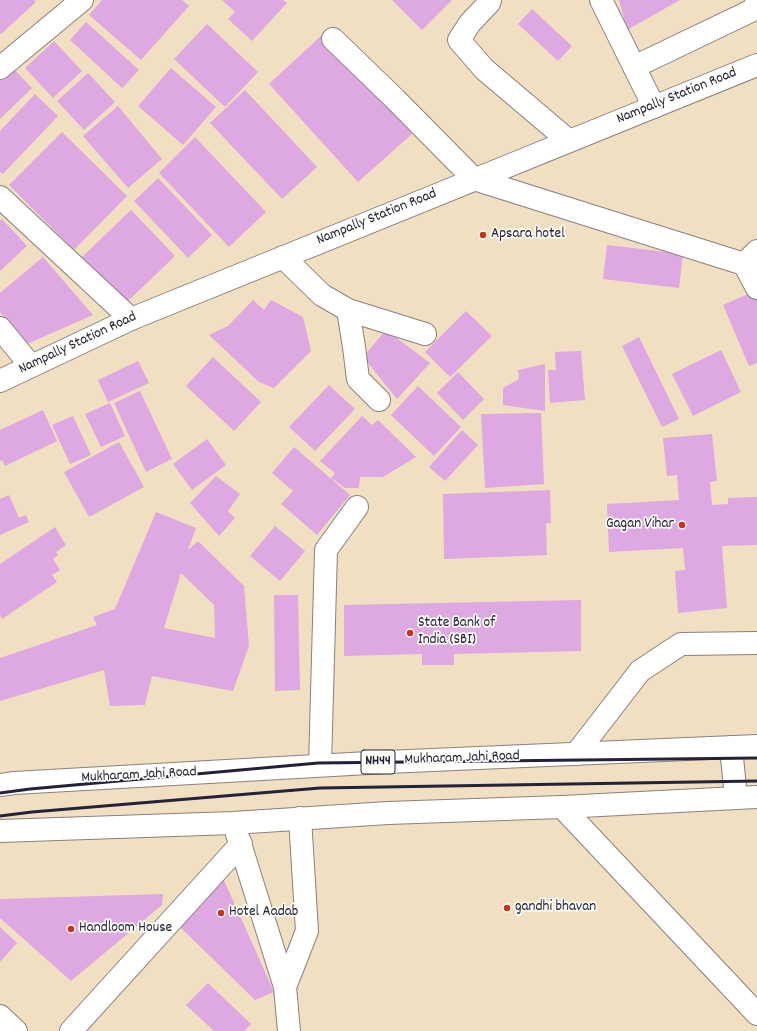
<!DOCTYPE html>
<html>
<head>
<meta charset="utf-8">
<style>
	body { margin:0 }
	canvas { display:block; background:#f1dfc1 }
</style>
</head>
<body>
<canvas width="757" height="1031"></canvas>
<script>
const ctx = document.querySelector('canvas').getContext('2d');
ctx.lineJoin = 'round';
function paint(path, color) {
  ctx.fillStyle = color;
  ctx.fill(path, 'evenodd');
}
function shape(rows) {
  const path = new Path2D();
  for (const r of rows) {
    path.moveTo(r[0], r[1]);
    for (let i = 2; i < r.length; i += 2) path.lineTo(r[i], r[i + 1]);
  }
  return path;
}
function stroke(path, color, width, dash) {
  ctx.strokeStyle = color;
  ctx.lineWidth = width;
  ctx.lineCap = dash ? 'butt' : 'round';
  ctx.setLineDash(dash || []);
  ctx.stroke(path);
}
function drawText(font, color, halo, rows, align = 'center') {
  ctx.font = font + ' Dekko,sans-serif';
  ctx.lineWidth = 3.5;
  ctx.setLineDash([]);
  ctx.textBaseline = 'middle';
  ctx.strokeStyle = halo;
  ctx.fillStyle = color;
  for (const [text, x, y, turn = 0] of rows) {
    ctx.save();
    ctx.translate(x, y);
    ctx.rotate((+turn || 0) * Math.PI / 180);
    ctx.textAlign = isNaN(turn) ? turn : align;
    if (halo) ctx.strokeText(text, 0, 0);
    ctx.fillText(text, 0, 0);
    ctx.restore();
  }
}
paint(shape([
	[0,0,34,0,36,2,1,34,0,33],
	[102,0,182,0,189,6,141,60,89,15],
	[222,0,283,0,287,3,252,41,228,19,235,12],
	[392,0,452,0,422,30],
	[619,0,680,0,627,30],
	[532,9,572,46,558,61,518,24],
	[86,22,139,70,122,88,70,40],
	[207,24,258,72,225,107,174,59],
	[322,35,412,134,358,182,269,84],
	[54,41,82,71,53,98,25,68],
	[10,65,32,88,0,119,0,74],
	[171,68,216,107,183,145,138,106],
	[88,73,115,102,84,130,57,101],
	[245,90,317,167,282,199,210,123],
	[35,94,58,116,3,174,0,172,0,131],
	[118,106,162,159,128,188,83,136],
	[62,132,127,196,74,250,9,185],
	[195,137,266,212,229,247,159,173],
	[158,178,212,235,188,258,134,201],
	[131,210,175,256,125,304,81,258],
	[2,219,27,246,0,271,0,221],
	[607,245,683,254,679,288,603,279],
	[43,257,93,315,27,344,0,312,0,293],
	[757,290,757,363,749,366,723,305],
	[253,300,264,310,271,300,303,317,311,351,274,388,259,382,209,335,228,326],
	[466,311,492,336,450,377,425,352],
	[386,330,430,363,397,399,363,357],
	[639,337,679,419,662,427,622,346],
	[721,350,741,392,693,416,672,374],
	[581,351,585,400,550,403,548,370,556,370,555,352],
	[213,357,261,402,234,431,186,386],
	[138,361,149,383,108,402,98,380],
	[545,364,545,411,503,405,503,388,519,379,518,370],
	[458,372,484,399,463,420,437,393],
	[329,385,355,409,315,451,289,427],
	[418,386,461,427,434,456,391,415],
	[140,391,172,459,146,472,114,403],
	[110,403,125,436,101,447,85,414],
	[43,410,57,441,5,466,2,460,0,461,0,430],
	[541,413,544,484,485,488,481,414],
	[73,416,91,455,70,464,52,425],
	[362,416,372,425,378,420,416,457,383,477,360,477,359,488,345,488,331,478,335,473,320,461],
	[462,430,478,445,445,481,429,467],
	[712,434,717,481,710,482,712,505,728,504,728,498,757,497,757,545,722,546,727,608,678,613,675,571,685,570,683,548,609,552,607,504,679,500,677,475,667,476,663,438],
	[207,439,226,465,192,490,173,464],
	[119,442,144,487,89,517,64,472],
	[294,447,350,495,317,535,281,504,293,491,272,473],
	[216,476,240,494,228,511,235,518,219,536,190,503],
	[550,490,551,523,546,523,547,555,444,559,443,494],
	[9,495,19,518,26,515,29,522,0,535,0,499],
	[156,512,196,528,188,550,198,541,244,586,249,646,233,691,152,676,145,705,110,706,104,670,0,701,0,658,97,625,93,617,115,609],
	[181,573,214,605,215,638,164,628],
	[275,526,305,551,280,581,250,556],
	[55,527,66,545,56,552,58,555,53,559,60,570,52,575,57,582,2,619,0,615,0,564],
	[274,595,298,595,300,690,275,691],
	[581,600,581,651,454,654,454,665,422,665,422,654,344,656,344,605],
	[223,878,274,992,255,1000,178,925],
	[163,894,162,905,71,981,0,918,0,899],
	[0,927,17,943,0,962],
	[208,983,251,1024,244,1031,214,1031,186,1005]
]), '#dea8e2');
const minor = shape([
	[490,0,489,3,470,23,459,40,484,69,569,141],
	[601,0,654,107],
	[333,39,395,99,474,179,744,264,757,251],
	[634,67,755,9,756,0],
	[0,68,82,0],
	[0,197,131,319],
	[283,257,322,295,348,310,425,334],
	[744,264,757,288],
	[348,310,354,347,358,379,379,400],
	[0,328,31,366],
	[576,754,640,671,681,644,757,643],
	[320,765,326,550,357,507],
	[562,807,757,1014],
	[237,834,285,987,289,1031],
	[285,987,307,931,300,818],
	[0,1016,16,1031],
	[71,1031,241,844]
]);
const major = shape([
	[0,381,131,319,757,65]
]);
const highway = shape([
	[731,747,736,798],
	[0,785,14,783,386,762,757,746],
	[0,831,233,823,388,813,562,807,757,797]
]);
stroke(minor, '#8a807e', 24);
stroke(major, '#8a807e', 24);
stroke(highway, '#8a807e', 24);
stroke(minor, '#fff', 22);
stroke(major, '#fff', 22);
stroke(highway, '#fff', 22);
stroke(shape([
	[0,793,30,789,318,763,757,758],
	[0,816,32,812,320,788,757,781]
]), '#22223b', 3);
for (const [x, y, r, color] of [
	[483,235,4,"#c8321e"],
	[682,525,4,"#c8321e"],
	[410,633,4,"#c8321e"],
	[507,908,4,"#c8321e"],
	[221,913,4,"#c8321e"],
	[71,929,4,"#c8321e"]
]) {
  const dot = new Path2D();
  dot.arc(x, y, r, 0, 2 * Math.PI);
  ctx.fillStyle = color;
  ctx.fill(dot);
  stroke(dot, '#fdfcf7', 1.5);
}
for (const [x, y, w] of [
	[378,762,34]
]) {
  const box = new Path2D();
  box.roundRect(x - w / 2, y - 12, w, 24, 3);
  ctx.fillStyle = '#fdfcf7';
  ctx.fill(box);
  stroke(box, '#22223b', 1);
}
drawText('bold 14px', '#22223b', null, [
	["NH44",378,762]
]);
drawText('15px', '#22223b', '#fdfcf7', [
	["Nampally Station Road",677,97,-22],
	["Nampally Station Road",377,218,-22],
	["Nampally Station Road",78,344,-25],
	["Mukharam Jahi Road",462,759,-2],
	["Mukharam Jahi Road",139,776,-3]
]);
drawText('15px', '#22223b', '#fdfcf7', [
	["Apsara hotel",491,235],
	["Gagan Vihar",674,525,"right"],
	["State Bank of",418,624],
	["India (SBI)",418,641],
	["gandhi bhavan",515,908],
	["Hotel Aadab",229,913],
	["Handloom House",79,929]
], 'left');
</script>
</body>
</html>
